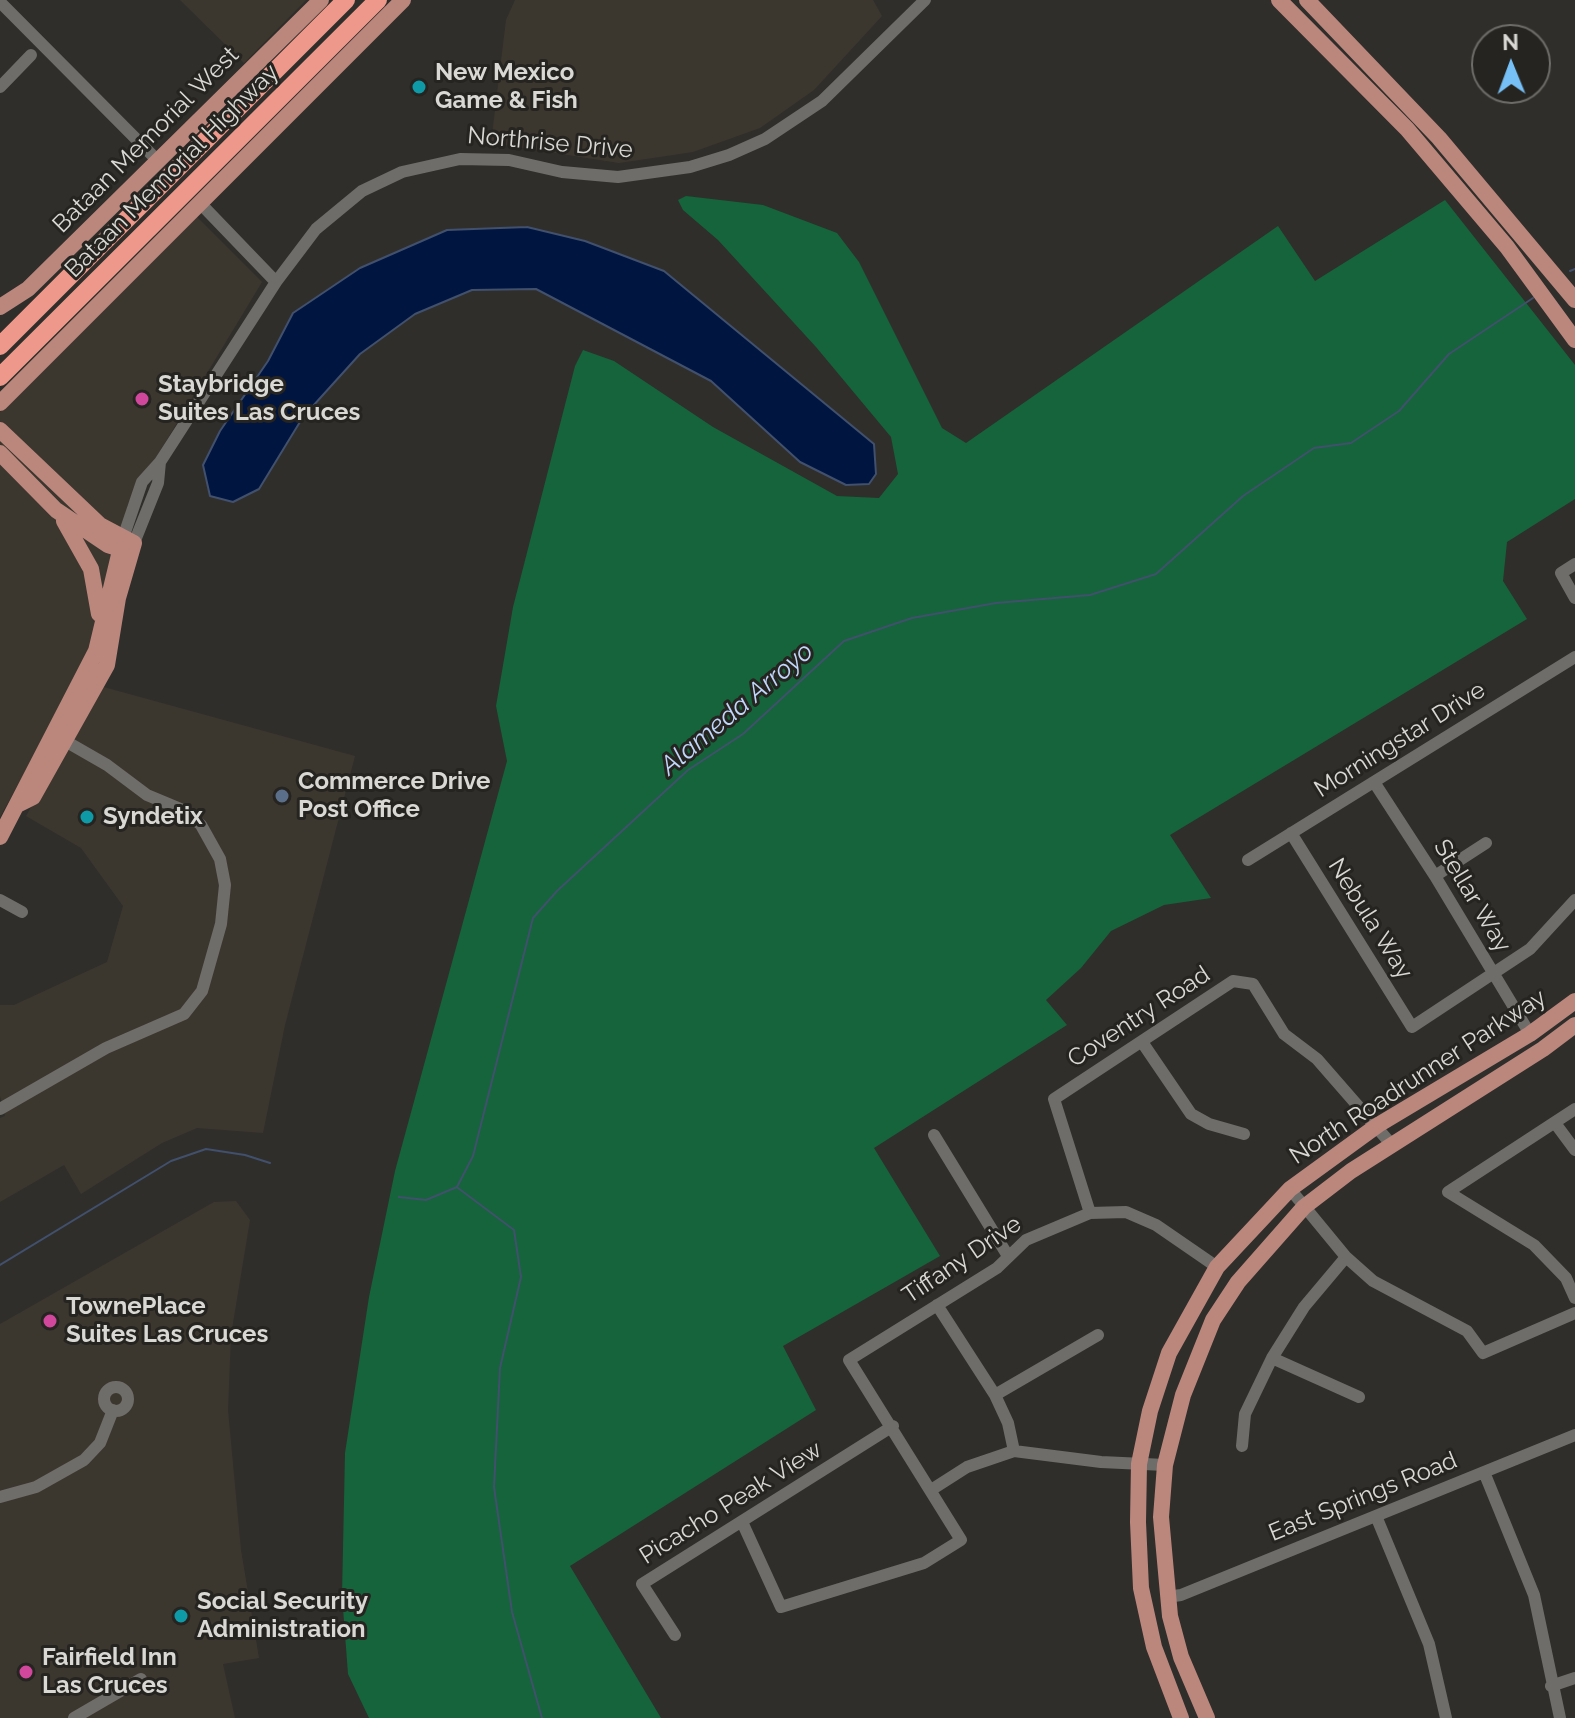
<!DOCTYPE html>
<html>
<head>
<meta charset="utf-8">
<style>
	body { margin:0 }
	#map { position:relative; width:1575px; height:1718px; overflow:hidden; background:#2f2e2a; font-family:Raleway,sans-serif }
	canvas { display:block }
	.north { position:absolute; left:1471px; top:24px; width:80px; height:80px; box-sizing:border-box; background:#262420; border:2px solid #6e6c68; border-radius:50%; rotate:359deg; font-size:22px; font-weight:700; line-height:32px; text-align:center; color:#d9d8d5 }
	.north::after { content:''; display:block; margin:auto; width:28px; height:36px; background:#76c0f7; clip-path:polygon(50% 0,100% 100%,50% 72%,0 100%) }
</style>
</head>
<body>
<div id="map">
<canvas width="1575" height="1718"></canvas>
<div class="north">N</div>
</div>
<script>
const ctx = document.querySelector('canvas').getContext('2d');
ctx.lineJoin = 'round';
function paint(path, color) {
  ctx.fillStyle = color;
  ctx.fill(path, 'evenodd');
}
function shape(rows) {
  const path = new Path2D();
  for (const r of rows) {
    if (r.length === 3) {
      path.moveTo(r[0] + r[2], r[1]);
      path.arc(r[0], r[1], r[2], 0, 2 * Math.PI);
      continue;
    }
    path.moveTo(r[0], r[1]);
    for (let i = 2; i < r.length; i += 2) path.lineTo(r[i], r[i + 1]);
  }
  return path;
}
function stroke(path, color, width, dash) {
  ctx.strokeStyle = color;
  ctx.lineWidth = width;
  ctx.lineCap = dash ? 'butt' : 'round';
  ctx.setLineDash(dash || []);
  ctx.stroke(path);
}
function drawText(font, color, halo, rows, align = 'center') {
  ctx.font = font + ' Raleway,sans-serif';
  ctx.lineWidth = 6;
  ctx.setLineDash([]);
  ctx.textBaseline = 'middle';
  ctx.strokeStyle = halo;
  ctx.fillStyle = color;
  for (const [text, x, y, turn = 0] of rows) {
    ctx.save();
    ctx.translate(x, y);
    ctx.rotate((+turn || 0) * Math.PI / 180);
    ctx.textAlign = isNaN(turn) ? turn : align;
    if (halo) ctx.strokeText(text, 0, 0);
    ctx.fillText(text, 0, 0);
    ctx.restore();
  }
}
paint(shape([
	[180,0,306,0,244,63],
	[515,0,873,0,882,16,814,90,760,128,693,152,619,163,491,143,506,20],
	[197,217,262,282,128,504,92,651,0,817,0,412],
	[100,686,355,756,285,1025,263,1133,197,1128,162,1143,81,1194,64,1165,0,1202,0,1118,5,1116,0,1096,0,1005,14,1005,107,962,123,906,81,848,26,816],
	[236,1201,250,1220,231,1335,228,1410,241,1550,259,1658,223,1664,235,1718,0,1718,0,1324,214,1202]
]), '#3c372e');
paint(shape([
	[686,196,763,205,837,233,859,262,942,428,966,443,1278,226,1315,281,1445,200,1575,365,1575,499,1507,542,1503,581,1527,619,1170,835,1211,898,1164,905,1111,931,1081,968,1046,1000,1067,1025,874,1148,940,1256,783,1346,816,1410,570,1566,661,1718,369,1718,348,1674,342,1595,345,1453,369,1297,395,1171,507,761,496,706,513,607,575,366,583,350,614,361,713,427,837,496,879,498,898,474,891,437,816,347,718,240,683,210,678,200]
]), '#15643b');
const water = shape([
	[527,227,585,241,664,271,874,444,876,474,869,484,846,485,800,462,711,381,536,289,472,290,415,314,360,354,303,417,259,489,233,502,210,496,203,465,220,431,268,361,293,313,360,268,447,230,527,227]
]);
paint(water, '#001540');
stroke(water, '#41506d', 2);
stroke(shape([
	[1570,271,1575,269],
	[458,1188,514,1230,521,1277,500,1368,494,1487,512,1612,542,1718],
	[399,1197,426,1200,457,1187,473,1156,533,918,557,891,688,770,743,734,844,641,912,618,996,603,1090,595,1156,574,1243,496,1314,448,1351,443,1399,411,1449,354,1533,298],
	[0,1265,171,1161,206,1149,245,1155,270,1163]
]), '#41506d', 2);
stroke(shape([
	[0,2,159,162],
	[0,87,31,55],
	[200,203,276,282],
	[123,538,142,482,160,462,276,282,316,229,362,191,402,172,460,159,509,160,562,172,618,177,690,167,729,155,765,139,822,101,925,0],
	[134,543,158,483,160,462],
	[1575,564,1561,573,1575,598],
	[1374,782,1435,876,1530,1034],
	[1291,833,1412,1027,1530,949,1575,900],
	[1248,860,1575,657],
	[1435,876,1486,843],
	[0,900,22,912],
	[1142,1042,1191,1114,1209,1124,1244,1134],
	[0,1109,106,1048,184,1014,202,991,221,924,225,885,220,859,201,825,183,810,147,795,107,765,60,738],
	[1575,1109,1448,1192,1534,1245,1566,1278,1575,1298],
	[1555,1123,1575,1150],
	[934,1135,1008,1256],
	[1290,1189,1346,1257,1373,1281,1467,1331,1483,1353,1575,1313],
	[1090,1213,1054,1099,1233,981,1253,984,1284,1034,1317,1059,1392,1145],
	[937,1305,995,1395,1008,1423,1014,1451],
	[1272,1358,1359,1397],
	[116,1399,12],
	[995,1395,1098,1335],
	[1242,1446,1245,1414,1272,1358,1304,1307,1346,1257],
	[1484,1472,1534,1595,1560,1718],
	[931,1490,967,1467,1014,1451,1101,1462,1165,1465],
	[0,1497,36,1487,84,1460,100,1443,113,1410],
	[1376,1516,1429,1644,1446,1718],
	[743,1524,781,1607,924,1563,961,1540,849,1360,997,1268,1026,1240,1090,1213,1126,1212,1156,1225,1217,1267],
	[1167,1597,1181,1595,1575,1435],
	[675,1635,642,1584,893,1426],
	[1551,1686,1575,1678],
	[74,1718,141,1679]
]), '#6f6d69', 12);
stroke(shape([
	[1279,0,1407,129,1507,247,1575,340],
	[1307,0,1439,138,1575,300],
	[0,307,28,289,321,0],
	[0,403,403,0],
	[0,430,100,525,134,543,118,598,107,665,33,797,19,804],
	[0,453,56,510,108,545,127,551],
	[64,521,91,569,99,614],
	[0,837,96,651,123,538],
	[1181,1718,1154,1647,1141,1588,1138,1522,1139,1464,1150,1411,1169,1353,1217,1267,1290,1189,1378,1125,1530,1034,1575,1001],
	[1207,1718,1181,1657,1170,1616,1161,1517,1165,1465,1183,1395,1213,1320,1238,1282,1304,1207,1351,1171,1543,1049,1575,1025]
]), '#bb877d', 16);
stroke(shape([
	[0,346,346,0],
	[0,377,378,0]
]), '#ed988a', 18);
for (const [x, y, r, color] of [
	[419,87,8,"#0f9aa8"],
	[142,399,8,"#d1479c"],
	[282,796,8,"#5c6f8a"],
	[87,817,8,"#0f9aa8"],
	[50,1321,8,"#d1479c"],
	[181,1616,8,"#0f9aa8"],
	[26,1672,8,"#d1479c"]
]) {
  const dot = new Path2D();
  dot.arc(x, y, r, 0, 2 * Math.PI);
  ctx.fillStyle = color;
  ctx.fill(dot);
  stroke(dot, '#262420', 3);
}
drawText('bold 24px', '#d9d8d5', '#262420', [
	["New Mexico",435,73],
	["Game & Fish",435,101],
	["Staybridge",158,385],
	["Suites Las Cruces",158,413],
	["Commerce Drive",298,782],
	["Post Office",298,810],
	["Syndetix",103,817],
	["TownePlace",66,1307],
	["Suites Las Cruces",66,1335],
	["Social Security",197,1602],
	["Administration",197,1630],
	["Fairfield Inn",42,1658],
	["Las Cruces",42,1686]
], 'left');
drawText('24px', '#d9d8d5', '#262420', [
	["Bataan Memorial West",146,140,-45],
	["Northrise Drive",550,143,5],
	["Bataan Memorial Highway",172,171,-45],
	["Morningstar Drive",1400,740,-32],
	["Stellar Way",1472,896,59],
	["Nebula Way",1370,919,58],
	["Coventry Road",1139,1017,-33],
	["North Roadrunner Parkway",1418,1077,-33],
	["Tiffany Drive",962,1260,-34],
	["East Springs Road",1363,1497,-22],
	["Picacho Peak View",731,1503,-32]
]);
drawText('italic 26px', '#c0d7fb', '#262420', [
	["Alameda Arroyo",737,709,-40]
]);
</script>
</body>
</html>
